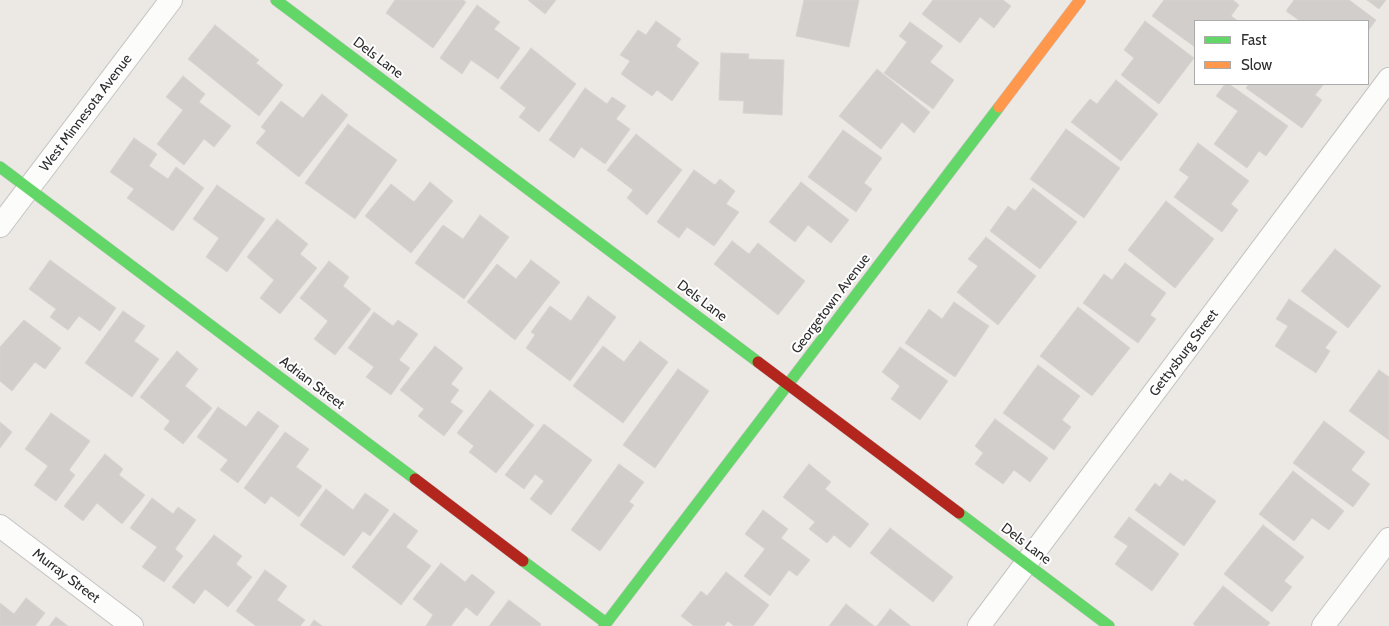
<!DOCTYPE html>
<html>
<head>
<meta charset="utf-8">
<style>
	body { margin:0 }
	#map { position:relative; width:1389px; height:626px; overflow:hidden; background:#ece8e4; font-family:Cabin,sans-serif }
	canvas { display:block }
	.legend { position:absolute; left:1194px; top:20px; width:175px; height:65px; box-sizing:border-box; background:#fff; border:1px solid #ababab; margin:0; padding:6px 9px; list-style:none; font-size:15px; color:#2e2e2e }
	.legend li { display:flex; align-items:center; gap:10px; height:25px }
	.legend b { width:25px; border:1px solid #ababab }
</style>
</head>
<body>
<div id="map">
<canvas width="1389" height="626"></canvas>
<ul class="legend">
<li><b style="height:6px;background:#63d668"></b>Fast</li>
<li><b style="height:6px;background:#ff974d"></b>Slow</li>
</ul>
</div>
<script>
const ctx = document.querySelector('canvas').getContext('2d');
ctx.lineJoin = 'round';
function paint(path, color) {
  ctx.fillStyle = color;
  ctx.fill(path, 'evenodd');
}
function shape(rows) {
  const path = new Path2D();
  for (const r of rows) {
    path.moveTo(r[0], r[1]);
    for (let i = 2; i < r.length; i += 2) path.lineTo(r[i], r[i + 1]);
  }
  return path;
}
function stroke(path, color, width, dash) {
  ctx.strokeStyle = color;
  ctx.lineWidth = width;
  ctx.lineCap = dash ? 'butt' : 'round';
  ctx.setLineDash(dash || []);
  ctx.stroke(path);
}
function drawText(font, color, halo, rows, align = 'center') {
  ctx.font = font + ' Cabin,sans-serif';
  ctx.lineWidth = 4;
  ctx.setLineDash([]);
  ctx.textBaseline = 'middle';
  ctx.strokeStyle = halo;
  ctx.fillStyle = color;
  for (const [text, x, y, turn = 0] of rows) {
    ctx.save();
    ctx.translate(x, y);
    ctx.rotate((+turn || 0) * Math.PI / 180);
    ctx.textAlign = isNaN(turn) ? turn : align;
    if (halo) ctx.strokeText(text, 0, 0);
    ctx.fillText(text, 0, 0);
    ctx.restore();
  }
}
const building = shape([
	[395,0,463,0,466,2,433,48,386,13,395,0],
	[528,0,556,0,545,14,528,0],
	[804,0,859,0,849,47,796,36,804,0],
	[933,0,1003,0,1011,6,994,28,980,17,960,43,922,14,933,0],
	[1164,0,1233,0,1239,5,1231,16,1238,21,1195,21,1195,47,1152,16,1164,0],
	[1294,0,1349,0,1376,20,1368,31,1368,21,1300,21,1286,11,1294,0],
	[1367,0,1386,0,1379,9,1367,0],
	[477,5,500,22,494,29,520,48,498,79,471,60,462,74,440,58,477,5],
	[656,21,681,39,676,46,699,63,672,101,657,90,652,96,621,74,630,61,620,55,638,30,646,35,656,21],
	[1145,21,1194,58,1159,104,1121,75,1134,58,1124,50,1145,21],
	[910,22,943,46,930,62,954,80,933,109,884,73,907,42,899,36,910,22],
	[215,25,259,60,256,63,283,85,259,116,188,59,215,25],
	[531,48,576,84,539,132,519,117,526,108,500,88,531,48],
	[721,53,749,54,748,59,784,60,782,115,743,113,744,101,719,100,721,53],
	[877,69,930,112,914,133,902,122,881,149,839,116,877,69],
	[183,76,205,94,199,102,231,126,214,147,204,139,184,165,157,144,183,110,166,97,183,76],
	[1116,80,1158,114,1121,161,1071,122,1090,99,1097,104,1116,80],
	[1225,84,1229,84,1288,126,1266,156,1259,151,1247,168,1214,144,1238,111,1216,96,1225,84],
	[1249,84,1324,84,1315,95,1322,100,1302,128,1246,88,1249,84],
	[585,88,607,104,612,97,626,106,616,119,630,129,605,164,581,147,574,158,549,140,585,88],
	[322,94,348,115,299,177,256,143,266,131,261,127,281,101,303,118,322,94],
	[348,124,397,160,355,219,305,183,348,124],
	[1066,129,1120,168,1084,218,1030,179,1066,129],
	[843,130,882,158,864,183,872,189,856,212,808,177,843,130],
	[636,134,682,170,647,215,627,198,633,190,607,170,636,134],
	[134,138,157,154,149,166,168,179,176,167,204,188,173,231,127,198,134,189,110,172,134,138],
	[1198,143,1249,181,1231,204,1238,210,1222,232,1174,197,1189,177,1179,170,1198,143],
	[694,170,715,185,720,179,735,191,726,204,739,212,714,246,687,227,679,238,657,222,694,170],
	[430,182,453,201,411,253,365,216,391,184,414,202,430,182],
	[801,182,849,220,831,243,808,225,795,242,769,222,801,182],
	[217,185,265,219,227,272,206,257,219,238,193,219,217,185],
	[1033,188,1077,222,1040,269,990,231,1008,206,1015,211,1033,188],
	[1166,201,1214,239,1175,288,1128,250,1166,201],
	[480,215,509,237,464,299,415,263,443,225,463,239,480,215],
	[277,219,308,244,300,254,317,268,280,314,260,298,274,280,247,257,277,219],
	[986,237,1036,276,998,325,957,292,978,266,968,259,986,237],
	[732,241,749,254,758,243,805,281,778,315,714,264,732,241],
	[1335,249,1381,286,1348,328,1301,291,1335,249],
	[50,260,116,308,100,331,79,316,68,330,50,317,56,309,29,289,50,260],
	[531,260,560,282,515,340,467,302,497,264,516,279,531,260],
	[329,261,349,277,343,286,371,309,335,355,314,339,328,321,300,298,329,261],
	[1125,263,1166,293,1150,315,1156,319,1138,343,1083,303,1104,274,1112,280,1125,263],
	[588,296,616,317,570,381,526,348,535,335,531,332,550,306,571,321,588,296],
	[1289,299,1337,332,1325,348,1330,351,1316,373,1275,346,1288,326,1276,319,1289,299],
	[954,302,989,326,955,377,905,343,929,309,942,319,954,302],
	[1078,307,1130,348,1092,396,1040,356,1078,307],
	[123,311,145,326,134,341,159,359,132,397,85,363,123,311],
	[374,312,393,326,398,320,418,334,399,360,410,368,391,395,366,377,374,367,348,348,374,312],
	[24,320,61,348,45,369,35,362,12,391,0,381,0,347,24,320],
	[640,341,668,362,623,423,573,386,603,346,624,362,640,341],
	[435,346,463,368,451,384,459,390,450,402,463,411,444,436,418,416,424,409,400,390,435,346],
	[900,347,948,381,920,420,891,399,900,386,882,372,900,347],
	[177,351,198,369,185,386,212,408,183,444,164,429,170,421,140,397,177,351],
	[1038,365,1080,396,1062,420,1071,427,1054,450,1003,413,1038,365],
	[678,369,709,391,655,468,623,445,678,369],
	[1379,370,1389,377,1389,440,1349,411,1379,370],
	[490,390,534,425,496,473,469,452,474,446,457,433,490,390],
	[218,407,246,427,258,411,279,426,238,483,220,470,228,460,197,437,218,407],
	[51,413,90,441,69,470,75,475,56,501,34,485,48,466,25,449,51,413],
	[995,419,1048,458,1030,482,1014,470,1003,484,975,464,983,453,975,446,995,419],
	[1324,421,1365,452,1351,470,1370,484,1353,507,1293,463,1324,421],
	[0,422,12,432,0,448,0,422],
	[544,424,592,460,551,515,530,499,544,481,535,474,524,489,505,475,544,424],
	[285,432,309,449,296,467,322,486,299,517,271,496,265,504,244,488,285,432],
	[105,454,123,469,119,475,145,495,122,524,97,503,83,521,64,506,105,454],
	[619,464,644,482,629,502,634,505,600,551,571,530,619,464],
	[809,464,831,482,825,489,869,524,850,548,834,535,827,543,809,529,815,522,783,497,809,464],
	[1293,471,1344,511,1329,530,1312,518,1294,541,1259,514,1293,471],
	[1170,473,1183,482,1185,479,1216,501,1184,546,1135,510,1155,483,1160,487,1170,473],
	[326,489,353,510,365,493,389,510,370,536,363,531,344,556,300,525,326,489],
	[152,498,173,514,178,507,196,520,175,549,183,556,164,582,142,567,157,547,130,528,152,498],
	[763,510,788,529,781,538,810,560,797,576,789,570,770,596,744,576,765,549,745,534,763,510],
	[394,513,418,531,406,547,431,566,401,605,352,567,394,513],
	[1129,517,1179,554,1152,591,1115,564,1128,546,1114,537,1129,517],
	[1263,525,1304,557,1284,581,1292,587,1272,612,1224,574,1263,525],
	[890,528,953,577,933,602,870,553,890,528],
	[214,535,242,556,236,564,252,577,228,607,205,589,194,604,172,587,214,535],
	[441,563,465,582,472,574,495,592,477,616,466,607,451,626,426,626,433,615,413,599,441,563],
	[265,570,287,586,277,600,305,620,300,626,256,626,236,611,265,570],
	[726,572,769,605,753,626,734,626,728,621,724,626,694,626,681,616,701,591,707,596,726,572],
	[1223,586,1270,623,1267,626,1196,626,1193,624,1223,586],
	[26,598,45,613,35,626,0,626,0,603,14,614,26,598],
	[509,600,541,624,540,626,489,626,509,600],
	[846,604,874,626,829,626,846,604],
	[890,609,911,626,877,626,890,609],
	[56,617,68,626,49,626,56,617],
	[314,620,322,626,310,626,314,620]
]);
paint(building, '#d1cecb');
stroke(building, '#d7d4d0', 1);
const street = shape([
	[0,226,171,0],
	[0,526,132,626],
	[979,626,1389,79],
	[1323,626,1389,539]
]);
const fast = shape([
	[276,0,758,362],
	[0,167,415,479],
	[959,513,1109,626],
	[523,561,606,623],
	[604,626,999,107]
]);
const slow = shape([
	[999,107,1080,0]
]);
const jam = shape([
	[758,362,959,513],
	[415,479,523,561]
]);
stroke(street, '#c5c4c5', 24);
stroke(fast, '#c5c4c5', 12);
stroke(slow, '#c5c4c5', 12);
stroke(jam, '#c5c4c5', 12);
stroke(street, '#fcfcfb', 22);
stroke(fast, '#63d668', 11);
stroke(slow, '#ff974d', 11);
stroke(jam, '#b3261e', 11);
drawText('14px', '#2e2e2e', '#fff', [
	["Dels Lane",378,58,37],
	["West Minnesota Avenue",86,113,-53],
	["Dels Lane",702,301,37],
	["Georgetown Avenue",831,304,-53],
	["Gettysburg Street",1184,353,-53],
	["Adrian Street",312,383,37],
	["Dels Lane",1026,544,37],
	["Murray Street",66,576,37]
]);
</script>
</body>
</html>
